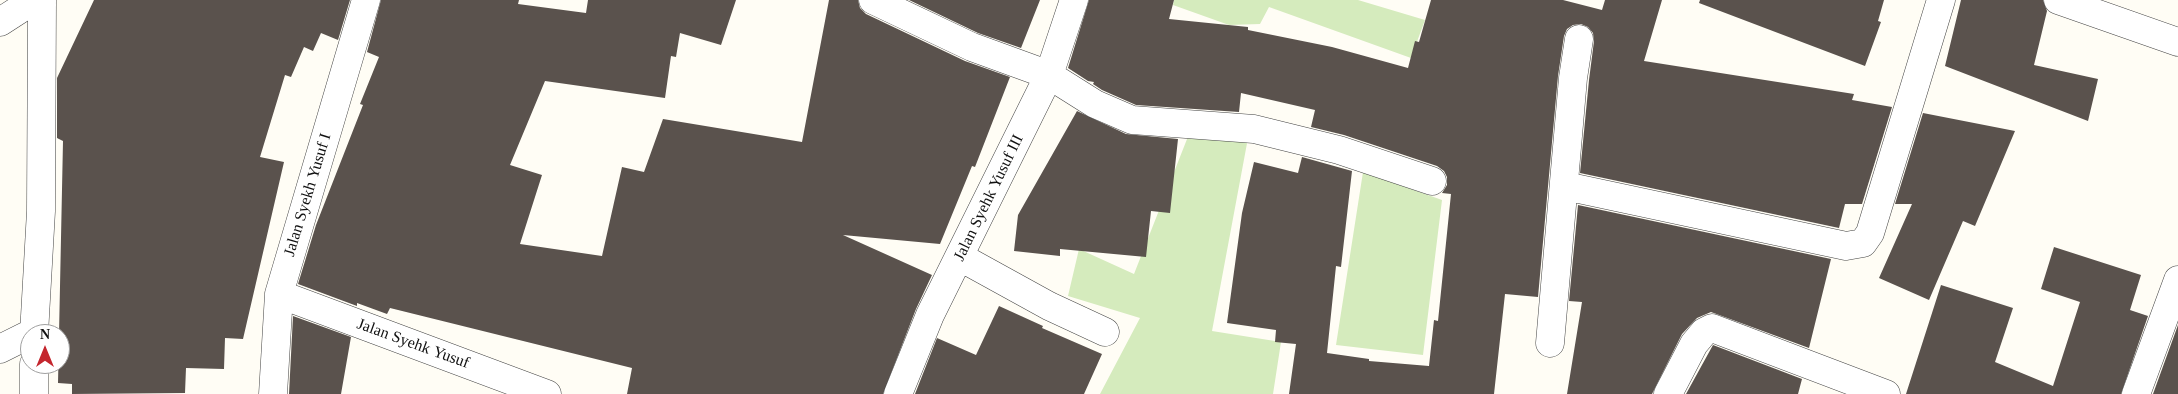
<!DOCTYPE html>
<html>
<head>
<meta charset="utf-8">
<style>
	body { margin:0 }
	#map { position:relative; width:2178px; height:394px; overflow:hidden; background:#fffdf5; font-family:Georgia,serif }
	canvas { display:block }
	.north { position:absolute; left:20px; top:324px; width:50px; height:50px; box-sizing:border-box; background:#fff; border:1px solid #a0a0a0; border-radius:50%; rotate:0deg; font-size:14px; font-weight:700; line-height:20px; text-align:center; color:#111 }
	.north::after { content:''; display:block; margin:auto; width:18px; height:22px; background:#c4262e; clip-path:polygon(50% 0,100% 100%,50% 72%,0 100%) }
</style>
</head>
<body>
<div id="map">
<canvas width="2178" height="394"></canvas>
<div class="north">N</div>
</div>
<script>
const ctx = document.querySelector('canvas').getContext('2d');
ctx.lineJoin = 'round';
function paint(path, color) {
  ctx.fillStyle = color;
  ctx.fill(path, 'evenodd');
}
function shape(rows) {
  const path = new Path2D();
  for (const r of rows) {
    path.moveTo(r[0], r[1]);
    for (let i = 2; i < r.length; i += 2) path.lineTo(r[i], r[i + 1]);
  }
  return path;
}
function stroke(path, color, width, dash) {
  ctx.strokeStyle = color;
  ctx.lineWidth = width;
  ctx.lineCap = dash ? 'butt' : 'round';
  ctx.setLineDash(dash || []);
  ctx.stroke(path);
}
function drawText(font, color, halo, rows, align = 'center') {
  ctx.font = font + ' Georgia,serif';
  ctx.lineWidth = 5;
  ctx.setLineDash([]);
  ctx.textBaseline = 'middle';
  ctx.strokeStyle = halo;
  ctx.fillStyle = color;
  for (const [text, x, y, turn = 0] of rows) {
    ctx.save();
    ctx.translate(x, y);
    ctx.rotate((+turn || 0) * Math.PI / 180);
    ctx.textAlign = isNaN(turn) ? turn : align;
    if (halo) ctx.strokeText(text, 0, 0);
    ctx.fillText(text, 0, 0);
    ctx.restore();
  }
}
paint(shape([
	[1174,0,1358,0,1425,20,1411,58,1269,7,1260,24,1229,25,1173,5],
	[1189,134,1248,138,1212,331,1281,342,1273,394,1100,394,1140,318,1068,296,1079,249,1134,274],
	[1363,172,1442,200,1423,355,1336,345]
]), '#d5ebbd');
paint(shape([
	[94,0,350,0,338,40,321,33,313,51,304,47,291,77,285,75,260,157,284,162,243,339,225,338,224,369,186,368,185,393,72,394,72,384,58,383,63,141,57,138,57,78],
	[381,0,519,0,518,4,586,13,588,0,736,0,721,45,680,33,676,57,671,56,665,98,545,81,510,165,542,175,520,244,602,256,622,167,644,172,663,119,802,142,829,0,858,0,860,8,866,14,965,61,1010,77,975,167,972,166,940,244,843,235,932,275,916,309,883,394,627,394,632,368,390,308,387,314,357,303,357,306,298,284,316,225,363,105,360,104,379,57,367,52],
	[909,0,1040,0,1021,48,978,33],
	[1089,0,1174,0,1169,19,1248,27,1248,30,1332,47,1408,68,1415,41,1419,42,1431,0,1563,0,1602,10,1605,0,1662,0,1644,61,1854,94,1852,100,1892,107,1862,204,1845,204,1839,228,1580,173,1589,80,1594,41,1593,33,1588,27,1581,24,1573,25,1567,29,1564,36,1558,76,1538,297,1505,294,1494,394,1289,394,1296,344,1275,342,1276,330,1227,323,1242,213,1254,162,1298,173,1302,157,1352,171,1341,267,1336,266,1327,353,1369,359,1369,361,1429,366,1434,320,1438,321,1451,194,1442,193,1447,185,1447,177,1444,171,1437,166,1344,135,1311,127,1315,110,1241,93,1239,112,1136,105,1102,90,1093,84,1094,82,1088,81,1068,68],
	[1700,0,1884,0,1878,21,1881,22,1865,66,1699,3],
	[1961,0,2043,0,2047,11,2034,65,2098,79,2088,121,1945,66],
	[1077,111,1126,134,1178,139,1170,213,1151,211,1146,257,1060,249,1060,256,1014,251,1018,215],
	[1923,113,2015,131,1975,226,1963,221,1929,300,1879,278,1912,204,1895,204],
	[1578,205,1831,259,1809,348,1711,312,1697,318,1682,334,1652,394,1567,394,1582,302,1569,301],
	[2054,247,2141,275,2130,310,2148,316,2121,394,1906,394,1941,285,2013,308,1995,362,2053,386,2080,302,2041,289],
	[999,306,1043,326,1042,328,1102,354,1084,394,915,394,937,338,976,355],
	[293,316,351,337,341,394,289,394],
	[2178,325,2178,394,2153,394],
	[1713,345,1802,379,1798,394,1686,394]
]), '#5a524d');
const street = shape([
	[873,0,972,47,1049,75,1095,104,1132,120,1254,129,1339,150,1432,181],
	[2058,0,2178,42],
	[0,22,34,0],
	[1565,186,1846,246,1863,243,1870,233,1941,0],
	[960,257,1049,306,1105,332],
	[279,294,547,394],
	[34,334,41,211,42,0],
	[1550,343,1573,78,1579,39],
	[0,349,30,334],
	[34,364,34,394],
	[273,394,279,294,366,0],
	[898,394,930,315,1049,75,1074,0],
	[1668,394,1694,344,1704,332,1712,328,1886,394],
	[2136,394,2178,280]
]);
stroke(street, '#444', 29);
stroke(street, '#fff', 28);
drawText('16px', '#111', '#fff', [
	["Jalan Syekh Yusuf I",308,195,-73],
	["Jalan Syehk Yusuf III",989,198,-64],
	["Jalan Syehk Yusuf",413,344,20]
]);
</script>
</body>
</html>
